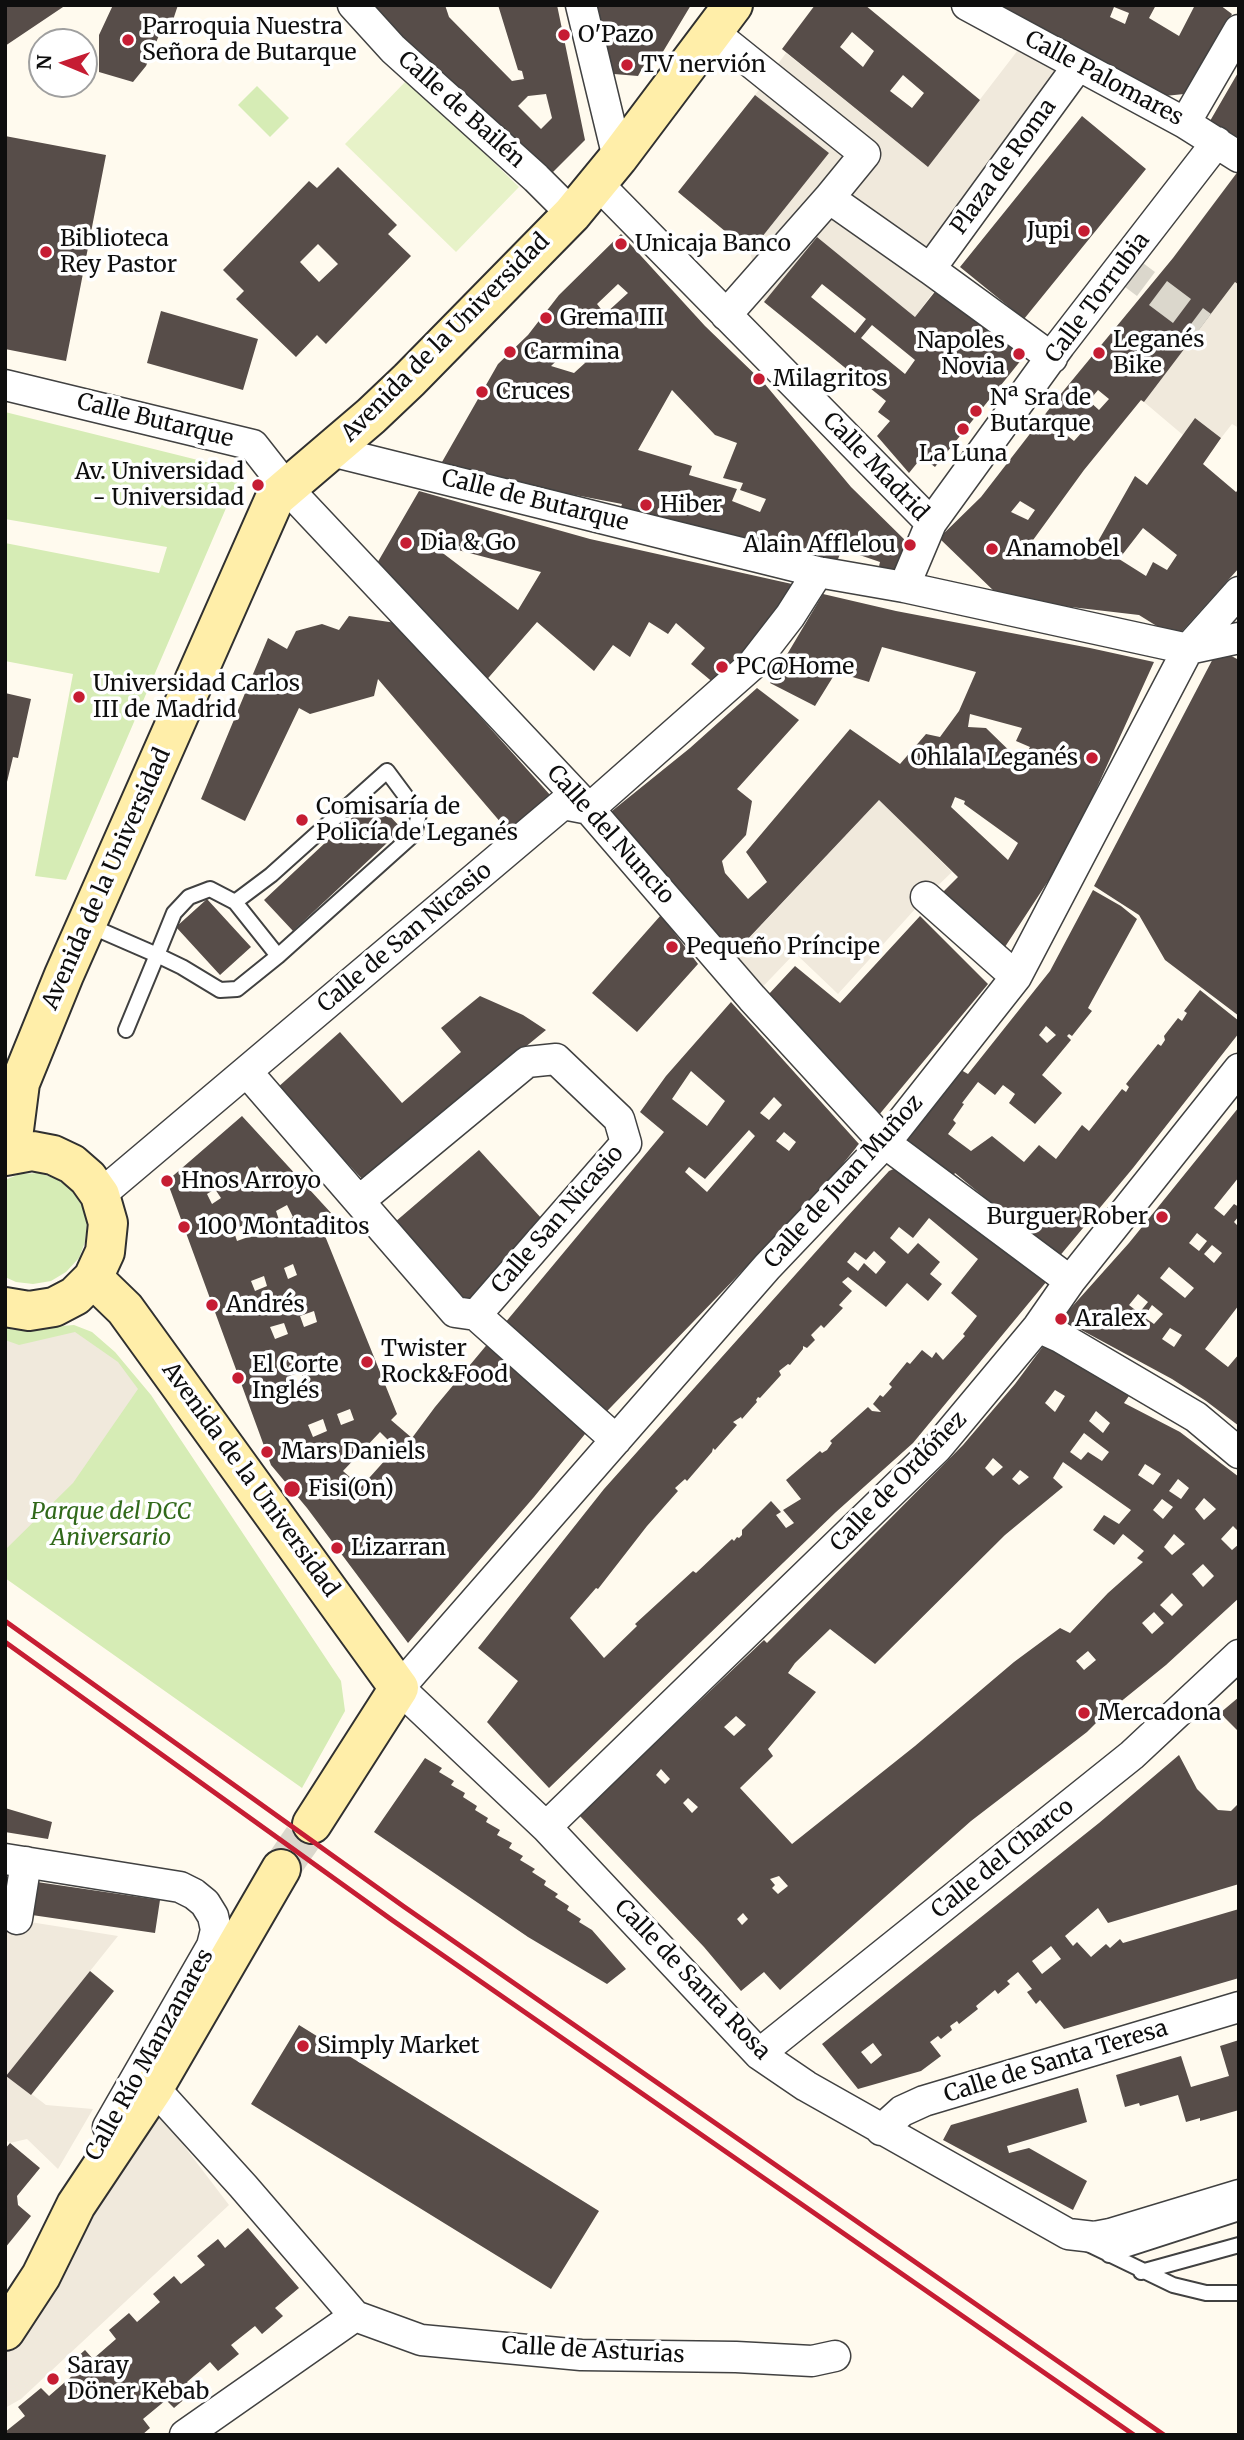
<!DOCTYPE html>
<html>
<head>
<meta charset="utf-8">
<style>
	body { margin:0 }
	#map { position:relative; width:1244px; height:2440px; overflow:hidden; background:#fffaee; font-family:Merriweather,serif }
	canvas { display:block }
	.frame { position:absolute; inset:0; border:7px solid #0e0e0e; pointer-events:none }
	.north { position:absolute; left:28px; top:28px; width:70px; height:70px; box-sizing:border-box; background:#fff; border:2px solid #9f9f9f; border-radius:50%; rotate:272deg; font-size:19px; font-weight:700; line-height:28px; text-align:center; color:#0e0e0e }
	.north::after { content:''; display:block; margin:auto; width:24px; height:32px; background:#c61d33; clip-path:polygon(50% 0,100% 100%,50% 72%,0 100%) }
</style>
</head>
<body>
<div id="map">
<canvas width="1244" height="2440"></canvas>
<div class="frame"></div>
<div class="north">N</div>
</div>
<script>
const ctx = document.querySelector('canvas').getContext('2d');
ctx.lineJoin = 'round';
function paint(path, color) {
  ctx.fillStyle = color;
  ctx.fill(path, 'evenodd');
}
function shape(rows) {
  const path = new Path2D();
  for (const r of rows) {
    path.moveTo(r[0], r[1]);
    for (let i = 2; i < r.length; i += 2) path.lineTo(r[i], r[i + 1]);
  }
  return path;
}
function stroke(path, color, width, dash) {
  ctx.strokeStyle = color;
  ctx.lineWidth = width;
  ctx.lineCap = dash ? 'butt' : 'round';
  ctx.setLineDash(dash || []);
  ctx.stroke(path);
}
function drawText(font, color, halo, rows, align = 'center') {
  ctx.font = font + ' Merriweather,serif';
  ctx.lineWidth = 7;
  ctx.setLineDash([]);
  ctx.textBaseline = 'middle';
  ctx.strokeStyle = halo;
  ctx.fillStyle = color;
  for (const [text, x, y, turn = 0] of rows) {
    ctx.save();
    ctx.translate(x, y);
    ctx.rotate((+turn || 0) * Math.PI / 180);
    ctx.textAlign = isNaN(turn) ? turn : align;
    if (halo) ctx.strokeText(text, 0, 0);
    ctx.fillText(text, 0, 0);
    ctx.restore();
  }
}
paint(shape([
	[257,86,289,118,270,137,238,105],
	[5,412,242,471,66,880,35,876,73,674,5,661,5,543,159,573,167,547,5,519],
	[39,1173,57,1179,72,1190,82,1206,87,1224,85,1242,79,1258,66,1272,51,1281,33,1284,16,1282,5,1277,5,1180,20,1174],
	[74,1325,92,1332,115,1352,151,1395,341,1681,345,1711,302,1788,5,1578,5,1327,13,1330]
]), '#d6ecb5');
paint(shape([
	[408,79,519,187,456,252,345,144]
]), '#e7f2c8');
paint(shape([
	[1018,50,1085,85,915,317,817,237,764,302,750,252,829,153,755,95,786,53,928,167],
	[1235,282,1239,285,1239,428,1232,424,1221,438,1195,418,1183,435,1144,402],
	[879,800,952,872,926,897,838,994,795,953,752,998,724,965],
	[75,1332,118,1362,138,1389,73,1483,5,1550,5,1340,19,1345],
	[5,1918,118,1936,7,2075,46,2105,93,2109,58,2169,27,2139,10,2143,5,2140],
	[149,2100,229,2205,21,2399,5,2408,5,2327]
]), '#f0e9dc');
paint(shape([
	[5,5,66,5,5,46],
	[113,5,178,5,173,20,166,19,146,66,133,82,99,72,99,35],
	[376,5,445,5,449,17,512,81,524,79,522,71,518,70,498,5,557,5,585,140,550,175,380,16],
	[546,94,552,118,541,129,518,106,528,96],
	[594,5,653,6,691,5,658,60,649,56,638,76,614,74,604,56],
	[815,5,865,5,980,100,928,167,782,49],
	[852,32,874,51,863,67,840,47],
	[903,75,924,93,912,108,890,91],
	[989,5,1156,5,1149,18,1179,36,1195,5,1220,5,1232,14,1184,94,1165,96],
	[1114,7,1129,13,1125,24,1110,17],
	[1239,71,1239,138,1210,121],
	[755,95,829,153,750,252,678,192],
	[1082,116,1146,169,1024,319,960,267],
	[5,136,106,155,66,361,5,349],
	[338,167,397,225,388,234,411,256,326,344,317,335,296,357,236,299,244,291,223,270,309,181,317,188],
	[318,244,338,264,319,282,300,262],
	[1239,170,1239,285,1235,282,1144,402,1141,400,1084,470,1028,547,1063,555,1069,541,1092,552,1135,476,1147,485,1195,418,1221,438,1203,464,1236,492,1239,489,1239,568,1176,638,1139,615,1028,602,996,593,939,538,981,497,1060,395,1173,258],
	[1098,390,1109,399,1099,410,1089,401],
	[1072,421,1084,430,1074,441,1063,432],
	[1020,501,1035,510,1028,520,1011,512],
	[1143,528,1177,555,1167,570,1153,562,1146,576,1119,559],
	[621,234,705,326,764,383,851,487,910,545,895,579,877,575,880,562,842,549,836,564,619,513,622,504,497,480,442,462,498,364,528,335,559,295],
	[618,284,628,293,605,314,597,304],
	[571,347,585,363,574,373,551,366],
	[672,390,715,435,737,443,723,478,743,483,740,490,766,499,760,512,732,501,737,489,689,475,692,466,638,450],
	[817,237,915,317,941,284,1026,354,935,467,922,457,909,473,877,436,890,421,878,412,886,401,764,302],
	[822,284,866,319,855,333,811,297],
	[872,325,915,360,905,374,861,338],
	[161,311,258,339,243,390,147,363],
	[419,491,590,539,792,584,795,597,715,684,691,664,705,648,676,623,668,634,649,622,630,657,613,645,594,671,537,622,483,684,372,572],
	[443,546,541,572,518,610,440,551],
	[823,594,896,611,1090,648,1154,662,1059,871,1056,869,1001,953,938,897,958,877,879,800,727,961,607,815,690,748,757,688,799,720,737,789,752,801,746,835,722,861,725,873,748,899,767,882,746,852,850,729,900,764,926,734,940,737,959,711,976,672,882,647,869,682,836,672,815,706,770,683],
	[970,714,1022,728,1016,741,1030,747,1022,763,986,728,968,727],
	[955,797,965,801,964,804,1018,843,1008,860,951,807],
	[349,616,396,623,551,796,508,831,378,679,374,696,310,714,299,708,245,821,201,799,268,638,287,649,296,631,322,624,339,630],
	[1218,649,1239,660,1239,1016,1165,960,1139,915,1094,886],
	[5,693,31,699,18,758,13,757,6,786],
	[373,798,402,829,293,931,264,900],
	[1093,890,1121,906,1137,919,1088,1008,1092,1011,1072,1036,1069,1034,1067,1036,1071,1040,1042,1075,1062,1093,1035,1124,1009,1103,1015,1094,1003,1085,995,1095,978,1082,962,1103,964,1104,953,1120,956,1123,948,1134,971,1151,992,1136,1024,1162,1039,1145,1056,1159,1082,1125,1089,1131,1122,1089,1126,1092,1129,1087,1126,1084,1158,1044,1161,1046,1165,1040,1164,1036,1178,1018,1182,1021,1187,1013,1184,1011,1200,990,1239,1021,1239,1033,1133,1168,1058,1258,955,1173,948,1183,903,1146,961,1070,968,1074,1050,971],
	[1046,1026,1056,1035,1047,1043,1039,1035],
	[207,899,251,947,220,975,176,927],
	[661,915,698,964,637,1032,592,993],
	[920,916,988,984,878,1116,768,995,795,966,840,1003],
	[480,996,523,1015,546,1030,363,1180,277,1088,340,1032,402,1103,461,1052,441,1028],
	[731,1002,859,1144,829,1181,585,1434,534,1497,408,1643,307,1508,271,1465,167,1181,242,1116,332,1214,321,1226,397,1414,391,1420,412,1438,435,1407,664,1132,640,1112,666,1076],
	[691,1071,725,1101,707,1126,672,1099],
	[774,1097,782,1105,769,1120,760,1113],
	[749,1130,755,1136,707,1192,685,1172,689,1167,705,1179],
	[784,1132,796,1142,789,1151,776,1141],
	[257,1166,265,1178,257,1185,249,1174],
	[215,1189,221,1198,212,1204,207,1194],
	[287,1205,293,1217,281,1226,276,1211],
	[247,1224,251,1236,237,1241,233,1229],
	[293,1264,297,1275,288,1279,284,1268],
	[264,1276,267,1286,255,1291,251,1281],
	[314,1311,317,1322,304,1327,300,1316],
	[284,1323,288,1334,275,1339,270,1327],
	[332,1361,336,1372,325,1376,321,1365],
	[301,1372,305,1383,293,1388,289,1376],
	[350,1409,354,1420,341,1425,337,1414],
	[323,1419,327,1431,313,1437,308,1425],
	[380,1432,396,1448,361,1487,343,1471],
	[1239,1107,1239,1177,1214,1208,1224,1216,1234,1204,1239,1207,1239,1216,1234,1222,1239,1227,1239,1305,1205,1349,1228,1367,1239,1354,1239,1426,1206,1401,1172,1379,1061,1319,1129,1243],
	[1197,1233,1207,1241,1199,1251,1189,1243],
	[1212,1245,1222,1253,1214,1263,1204,1254],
	[1169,1267,1194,1288,1185,1298,1160,1278],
	[1138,1294,1148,1302,1139,1313,1129,1305],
	[1152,1305,1163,1314,1154,1324,1144,1317],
	[1170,1328,1182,1335,1174,1347,1162,1339],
	[479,1150,542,1219,469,1304,395,1222],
	[898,1167,1047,1281,913,1443,836,1512,549,1788,487,1722,518,1681,478,1648,604,1489,846,1218,889,1171],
	[929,1218,978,1259,951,1293,977,1316,963,1334,965,1336,943,1360,936,1352,932,1358,922,1350,910,1364,907,1362,889,1384,892,1387,883,1397,880,1395,873,1404,881,1412,872,1411,868,1407,830,1441,832,1443,827,1450,822,1453,820,1451,786,1480,801,1499,783,1510,794,1523,786,1528,776,1515,781,1512,771,1501,742,1530,742,1535,739,1538,737,1537,734,1541,732,1539,696,1573,693,1571,635,1624,637,1626,604,1658,570,1618,596,1588,598,1589,647,1526,678,1491,675,1488,685,1479,687,1481,712,1452,713,1448,715,1450,737,1425,733,1422,741,1417,742,1419,757,1402,756,1400,758,1397,760,1398,781,1375,779,1371,788,1364,790,1365,803,1349,803,1346,807,1348,815,1340,811,1335,821,1325,824,1328,843,1308,839,1305,852,1291,842,1282,848,1277,886,1307,907,1283,928,1301,942,1284,930,1274,940,1262,918,1243,908,1254,890,1238,899,1227,913,1238],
	[874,1251,886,1262,876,1274,864,1263,858,1271,847,1262,855,1252,866,1260],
	[1047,1341,1131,1393,1124,1403,1180,1432,1239,1477,1239,1532,1233,1526,1221,1539,1232,1550,1239,1544,1239,1598,1166,1665,1103,1716,1087,1732,971,1821,780,1990,764,1972,741,1991,704,1947,579,1815,764,1640,767,1643,963,1445,1015,1384],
	[1055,1390,1065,1396,1055,1412,1045,1403],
	[1096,1411,1110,1423,1103,1433,1089,1421],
	[1084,1433,1109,1452,1102,1461,1088,1452,1081,1460,1070,1452],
	[993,1458,1003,1467,993,1476,985,1468],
	[1063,1462,1131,1510,1119,1524,1104,1515,1093,1530,1114,1545,1123,1534,1144,1551,1137,1558,1143,1562,1108,1593,1070,1633,1060,1628,1014,1662,915,1746,792,1844,740,1788,773,1756,768,1749,816,1692,788,1673,795,1663,830,1629,875,1664,1005,1535,1063,1487,1053,1478],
	[1145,1464,1161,1474,1153,1485,1138,1475],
	[1020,1470,1029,1477,1019,1485,1012,1479],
	[1178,1479,1189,1488,1181,1499,1169,1491],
	[1204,1498,1216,1509,1204,1520,1195,1509],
	[1162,1499,1173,1507,1163,1519,1153,1510],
	[1174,1534,1185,1544,1172,1555,1164,1547],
	[1203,1564,1214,1576,1203,1587,1192,1574],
	[1172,1593,1183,1605,1172,1616,1160,1605],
	[1154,1612,1164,1623,1152,1634,1142,1623],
	[1088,1651,1096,1660,1084,1670,1076,1661],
	[736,1716,746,1725,734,1736,724,1727],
	[661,1769,670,1779,665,1784,656,1775],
	[688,1798,698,1807,692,1813,683,1803],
	[779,1876,788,1886,778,1894,772,1888,775,1885,770,1879],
	[743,1913,748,1919,742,1925,737,1919],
	[1239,1697,1239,1732,1220,1713],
	[1179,1755,1197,1789,1218,1810,1231,1811,1239,1803,1239,1884,1108,1923,1098,1908,1065,1936,1073,1946,1077,1942,1091,1957,1106,1944,1110,1948,1120,1939,1123,1943,1239,1909,1239,1978,1064,2029,1040,2000,1036,2004,1027,1992,1032,1989,1018,1972,1007,1981,1010,1984,998,1994,995,1990,976,2006,978,2009,959,2024,957,2021,950,2026,952,2030,941,2039,938,2036,930,2042,941,2056,921,2071,858,2089,822,2044,1099,1823],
	[1051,1946,1061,1959,1042,1974,1032,1961],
	[873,2043,882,2055,871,2064,861,2052],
	[425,1758,442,1768,439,1772,454,1781,451,1785,465,1793,463,1797,477,1806,475,1810,488,1818,486,1822,500,1830,497,1835,512,1843,509,1848,523,1856,520,1860,535,1869,532,1872,546,1881,544,1885,558,1894,555,1897,569,1906,567,1910,581,1919,579,1922,592,1930,626,1969,607,1984,528,1937,374,1832],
	[5,1808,52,1822,48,1839,5,1832],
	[30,1881,160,1900,155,1933,25,1914],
	[90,1971,114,1991,31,2095,6,2076],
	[299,2025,599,2211,551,2289,251,2104],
	[1239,2040,1239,2110,1200,2121,1200,2118,1186,2122,1178,2095,1140,2106,1139,2103,1125,2107,1116,2075,1181,2056,1191,2087,1229,2076,1220,2046],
	[1078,2088,1087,2122,1007,2146,1009,2153,1029,2148,1087,2181,1073,2210,943,2140,951,2125],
	[10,2143,40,2168,17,2196,18,2205,31,2216,5,2248,5,2149],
	[248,2228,299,2288,275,2308,283,2316,262,2334,255,2326,231,2345,239,2354,218,2371,210,2362,187,2382,194,2391,174,2408,166,2400,143,2419,150,2428,142,2435,5,2435,5,2432,25,2416,18,2407,41,2388,49,2396,72,2376,65,2368,85,2350,93,2359,116,2339,109,2330,129,2313,137,2322,160,2302,153,2294,174,2276,181,2284,205,2265,197,2256,218,2239,225,2248]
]), '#574d49');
stroke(shape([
	[1122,266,1202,326]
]), '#dbd7cc', 30, [30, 15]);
stroke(shape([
	[281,1869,312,1824]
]), '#dbd7cc', 38, [38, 19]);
const lane = shape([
	[235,902,278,956],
	[88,925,157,955,182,967,220,990,237,989,278,956,414,834,419,814,387,771,271,875,235,902,210,889,189,897,174,913,157,955,126,1030],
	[1086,2243,1173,2285,1206,2293,1239,2293],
	[1109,2255,1239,2213],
	[1141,2272,1239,2245]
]);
const street = shape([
	[353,5,393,49,536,178,572,214],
	[581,5,618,158],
	[967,5,1185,123,1239,157],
	[713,32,865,154,829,198],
	[1185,123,1239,30],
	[1217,142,1060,345,931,523,904,587,1188,649,1239,638],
	[597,183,931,523],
	[930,269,1052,358],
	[726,315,829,198,930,269,1078,66],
	[5,385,253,445,286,487,589,809,752,998,885,1143,1070,1281],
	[331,451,818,572,904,587],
	[1239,592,1188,649,1016,977,885,1143,767,1267,399,1688,546,1827,759,2054,806,2086,1068,2234,1094,2237,1110,2234,1239,2195],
	[926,897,1016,977],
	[247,1072,455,1312,476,1315,626,1143,619,1119,556,1059,527,1062,359,1201],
	[100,1195,563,804,589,809,752,665,790,616,818,572],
	[476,1315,616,1440],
	[1038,1327,1060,1337,1196,1417,1239,1453],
	[546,1827,937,1448,1038,1327,1070,1281,1239,1069],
	[5,1859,180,1887,194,1894,205,1903,213,1916,216,1930,212,1946,108,2127],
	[17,1919,26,1862],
	[759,2054,1132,1755,1239,1655],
	[154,2088,243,2186,355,2316,421,2340,581,2355,736,2357,812,2361,835,2356],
	[881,2130,902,2111,924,2101,1239,2007],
	[185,2435,355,2316]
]);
const secondary = shape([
	[11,1153,20,1083,64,975,275,498,371,416,409,380,572,214,618,158,733,5],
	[5,1156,32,1151,53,1155,72,1164,88,1178,100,1195,108,1223,105,1252,93,1278,75,1296,54,1307,29,1311,5,1307],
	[93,1278,125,1309,399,1688,312,1824],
	[5,2331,41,2276,76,2205,154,2088,281,1869]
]);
stroke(lane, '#414141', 18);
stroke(street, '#414141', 33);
stroke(secondary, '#303030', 42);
stroke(lane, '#fff', 14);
stroke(street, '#fff', 30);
stroke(secondary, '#ffeea9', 38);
stroke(shape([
	[5,1621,403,1906,1164,2435],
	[5,1642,392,1920,1134,2435]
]), '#c61d33', 5);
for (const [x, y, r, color] of [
	[564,35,7,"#c61d33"],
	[128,40,7,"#c61d33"],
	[627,65,7,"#c61d33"],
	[1084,231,7,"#c61d33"],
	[621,244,7,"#c61d33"],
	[46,252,7,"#c61d33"],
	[546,318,7,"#c61d33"],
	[510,352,7,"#c61d33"],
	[1099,353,7,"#c61d33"],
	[1019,354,7,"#c61d33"],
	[759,379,7,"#c61d33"],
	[482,392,7,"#c61d33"],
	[976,411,7,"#c61d33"],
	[963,429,7,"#c61d33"],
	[258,485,7,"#c61d33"],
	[646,505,7,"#c61d33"],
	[406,543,7,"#c61d33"],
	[910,545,7,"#c61d33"],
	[992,549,7,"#c61d33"],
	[722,667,7,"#c61d33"],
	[79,697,7,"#c61d33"],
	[1092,758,7,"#c61d33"],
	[302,820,7,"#c61d33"],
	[672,947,7,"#c61d33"],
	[167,1181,7,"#c61d33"],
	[1162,1217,7,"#c61d33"],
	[184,1227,7,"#c61d33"],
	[212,1305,7,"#c61d33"],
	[1061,1319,7,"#c61d33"],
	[367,1362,7,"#c61d33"],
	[238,1378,7,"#c61d33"],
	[267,1452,7,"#c61d33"],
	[292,1489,9,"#c61d33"],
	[337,1548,7,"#c61d33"],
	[1084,1713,7,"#c61d33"],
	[303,2046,7,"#c61d33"],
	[53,2379,7,"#c61d33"]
]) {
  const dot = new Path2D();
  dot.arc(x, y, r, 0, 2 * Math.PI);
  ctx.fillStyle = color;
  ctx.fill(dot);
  stroke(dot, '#fff', 2.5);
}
drawText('23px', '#0e0e0e', '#fff', [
	["Parroquia Nuestra",142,27],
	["Señora de Butarque",142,53],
	["O'Pazo",578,35],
	["TV nervión",641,65],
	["Jupi",1070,231,"right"],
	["Biblioteca",60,239],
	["Rey Pastor",60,265],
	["Unicaja Banco",635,244],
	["Grema III",560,318],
	["Leganés",1113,340],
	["Bike",1113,366],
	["Napoles",1005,341,"right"],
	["Novia",1005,367,"right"],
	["Carmina",524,352],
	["Milagritos",773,379],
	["Cruces",496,392],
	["Nª Sra de",990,398],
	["Butarque",990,424],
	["La Luna",963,454,"center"],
	["Av. Universidad",244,472,"right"],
	["- Universidad",244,498,"right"],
	["Hiber",660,505],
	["Dia & Go",420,543],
	["Alain Afflelou",896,545,"right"],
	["Anamobel",1006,549],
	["PC@Home",736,667],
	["Universidad Carlos",93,684],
	["III de Madrid",93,710],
	["Ohlala Leganés",1078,758,"right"],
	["Comisaría de",316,807],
	["Policía de Leganés",316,833],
	["Pequeño Príncipe",686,947],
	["Hnos Arroyo",181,1181],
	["Burguer Rober",1148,1217,"right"],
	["100 Montaditos",198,1227],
	["Andrés",226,1305],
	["Aralex",1075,1319],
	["Twister",381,1349],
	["Rock&Food",381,1375],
	["El Corte",252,1365],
	["Inglés",252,1391],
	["Mars Daniels",281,1452],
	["Fisi(On)",308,1489],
	["Lizarran",351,1548],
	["Mercadona",1098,1713],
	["Simply Market",317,2046],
	["Saray",67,2366],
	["Döner Kebab",67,2392]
], 'left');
drawText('23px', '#0e0e0e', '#fff', [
	["Calle Palomares",1104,79,28],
	["Calle de Bailén",461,110,42],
	["Plaza de Roma",1004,167,-54],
	["Calle Torrubia",1098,298,-53],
	["Avenida de la Universidad",446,338,-45],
	["Calle Butarque",155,421,14],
	["Calle Madrid",875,467,46],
	["Calle de Butarque",535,501,14],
	["Calle del Nuncio",610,835,48],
	["Avenida de la Universidad",107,879,-66],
	["Calle de San Nicasio",405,938,-40],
	["Calle de Juan Muñoz",844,1182,-48],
	["Calle San Nicasio",558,1220,-49],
	["Avenida de la Universidad",250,1480,54],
	["Calle de Ordóñez",899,1482,-46],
	["Calle del Charco",1003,1859,-39],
	["Calle de Santa Rosa",692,1980,46],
	["Calle Río Manzanares",150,2055,-61],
	["Calle de Santa Teresa",1056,2062,-17],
	["Calle de Asturias",593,2351,3]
]);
drawText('italic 23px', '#31691a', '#fff', [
	["Parque del DCC",111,1512],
	["Aniversario",111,1538]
]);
</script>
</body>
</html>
